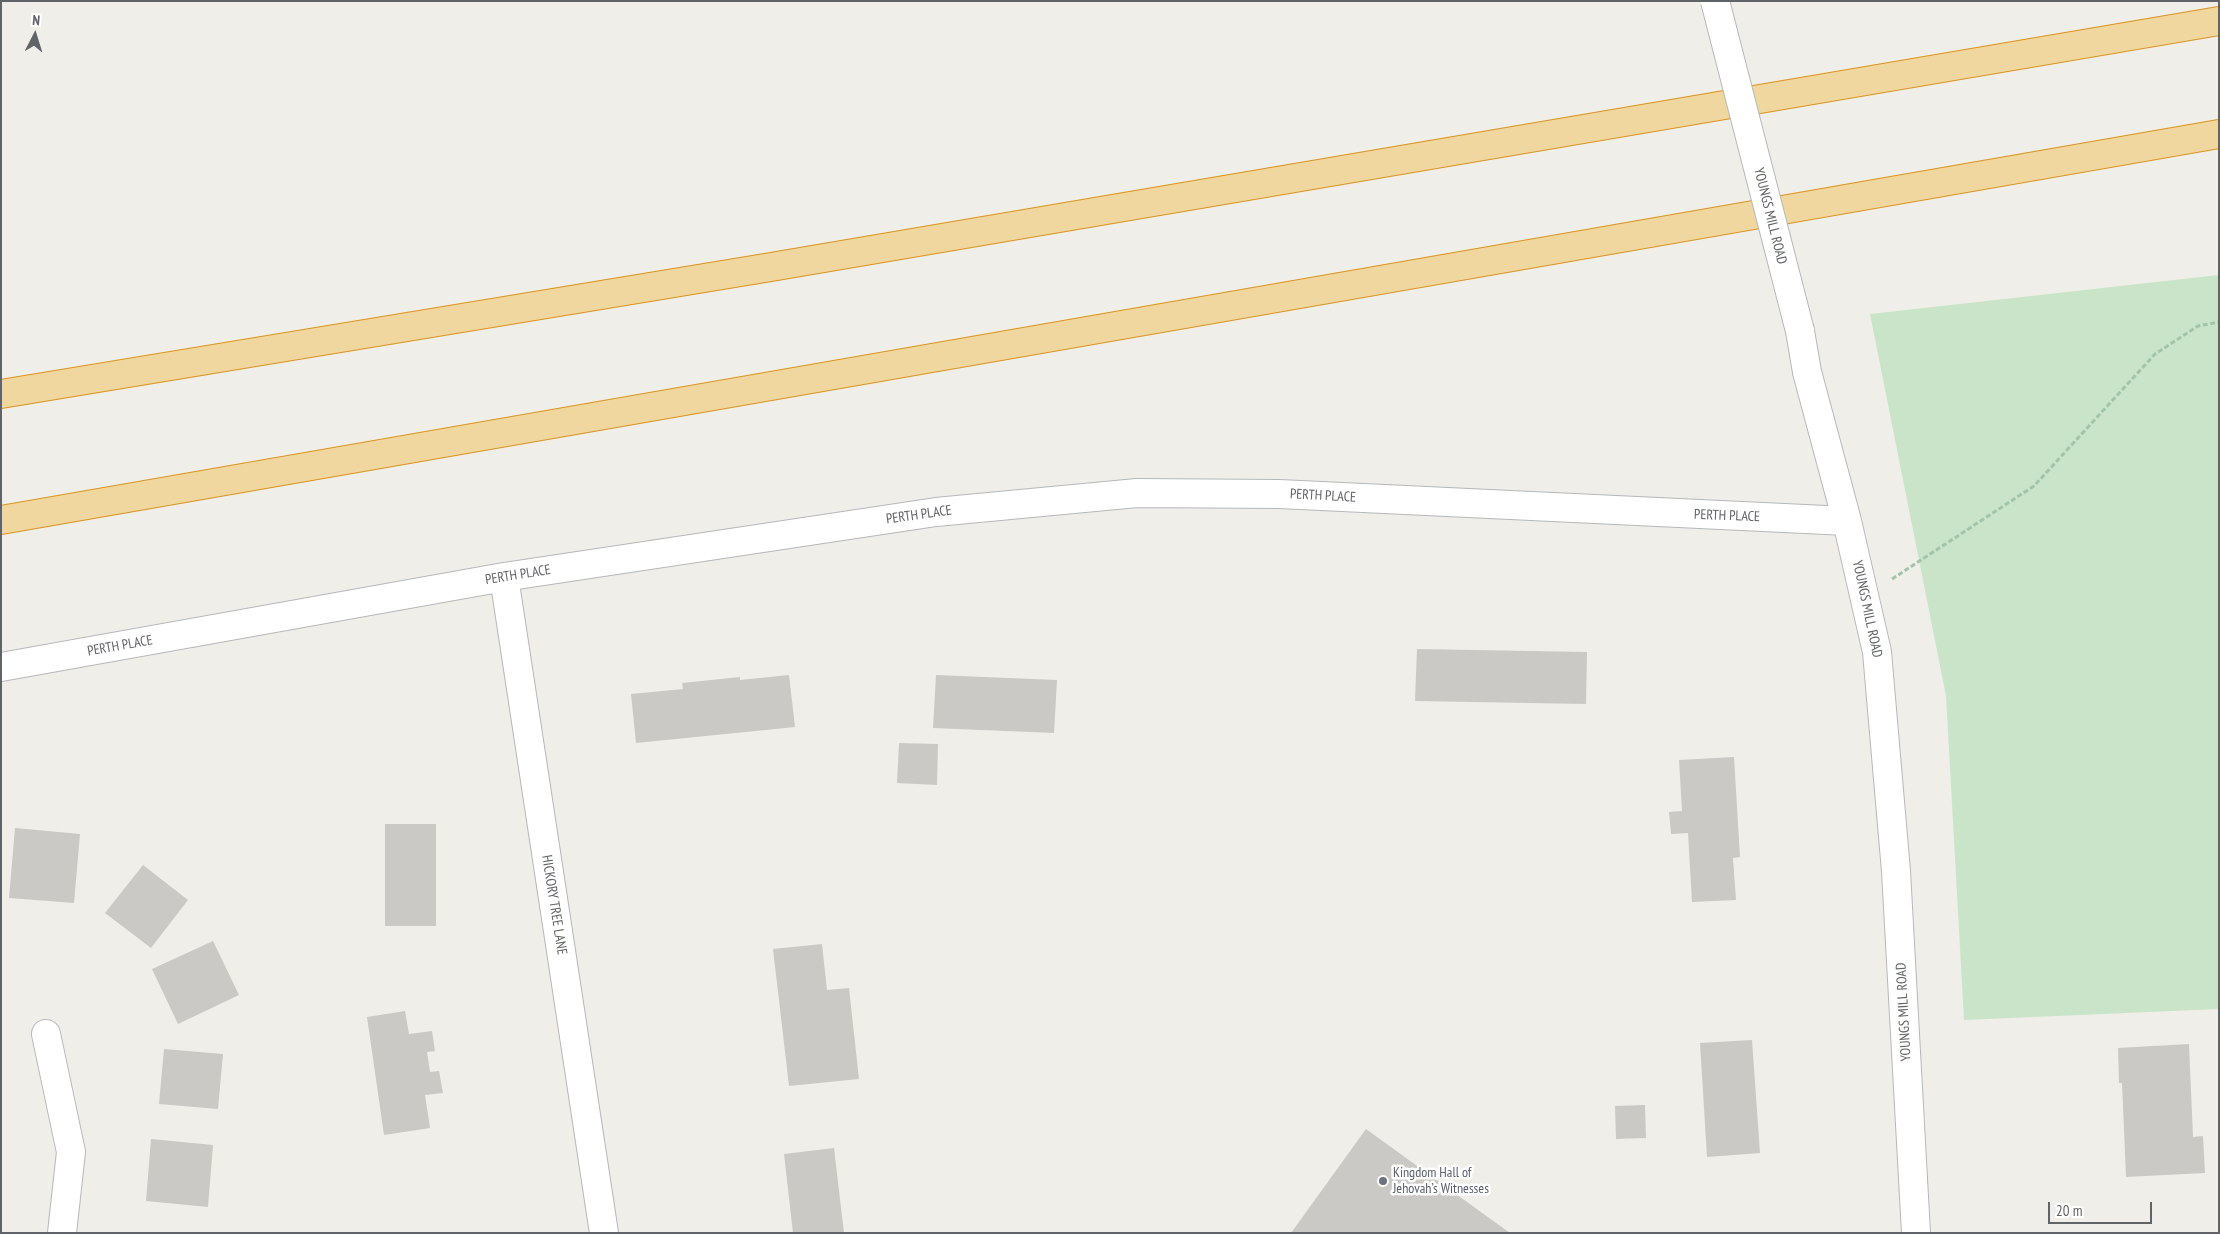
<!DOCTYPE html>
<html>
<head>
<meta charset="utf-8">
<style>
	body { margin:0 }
	#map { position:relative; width:2220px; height:1234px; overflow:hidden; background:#f0eee9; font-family:"PT Sans Narrow",sans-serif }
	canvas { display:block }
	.frame { position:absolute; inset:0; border:2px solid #606367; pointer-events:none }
	.north { position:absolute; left:10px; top:10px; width:50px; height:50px; -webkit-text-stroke:4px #fff; paint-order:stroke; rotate:5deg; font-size:14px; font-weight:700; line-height:20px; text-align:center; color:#606367 }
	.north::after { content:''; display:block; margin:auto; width:18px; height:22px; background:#606367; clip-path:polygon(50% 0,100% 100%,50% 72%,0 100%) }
	.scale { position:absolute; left:2048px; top:1202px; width:104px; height:22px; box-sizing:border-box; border:2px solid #606367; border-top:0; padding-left:6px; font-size:15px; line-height:18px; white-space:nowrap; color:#606367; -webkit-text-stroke:4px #fff; paint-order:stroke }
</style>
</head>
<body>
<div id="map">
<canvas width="2220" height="1234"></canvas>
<div class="frame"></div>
<div class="north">N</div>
<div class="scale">20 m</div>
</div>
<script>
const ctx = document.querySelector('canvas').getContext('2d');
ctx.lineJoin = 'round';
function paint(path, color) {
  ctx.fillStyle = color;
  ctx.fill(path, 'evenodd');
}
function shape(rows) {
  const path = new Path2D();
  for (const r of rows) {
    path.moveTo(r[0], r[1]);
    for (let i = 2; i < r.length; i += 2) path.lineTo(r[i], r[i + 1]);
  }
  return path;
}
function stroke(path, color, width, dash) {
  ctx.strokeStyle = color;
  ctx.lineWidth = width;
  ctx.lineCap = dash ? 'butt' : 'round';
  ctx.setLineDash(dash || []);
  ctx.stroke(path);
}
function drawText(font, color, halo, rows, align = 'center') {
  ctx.font = font + ' "PT Sans Narrow",sans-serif';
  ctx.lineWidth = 5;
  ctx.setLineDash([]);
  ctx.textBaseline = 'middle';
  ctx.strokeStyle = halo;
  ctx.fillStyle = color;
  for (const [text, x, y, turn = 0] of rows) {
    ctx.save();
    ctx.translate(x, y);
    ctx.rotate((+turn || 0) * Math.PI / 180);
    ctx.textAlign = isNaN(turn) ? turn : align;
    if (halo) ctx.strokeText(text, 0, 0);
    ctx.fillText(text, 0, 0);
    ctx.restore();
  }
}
paint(shape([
	[2219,275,2219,1009,1964,1020,1946,696,1870,314]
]), '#cae4c9');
paint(shape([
	[1417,649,1587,652,1586,704,1415,701],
	[789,675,795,727,636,743,631,694,683,689,682,683,740,677,740,680],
	[936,675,1057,680,1054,733,933,728],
	[899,743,938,744,937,785,897,783],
	[1734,757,1740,857,1733,858,1736,900,1692,902,1688,833,1671,834,1669,812,1682,811,1679,760],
	[385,824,436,824,436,926,385,926],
	[15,828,80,834,74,903,9,898],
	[143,865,188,900,151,948,105,913],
	[213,941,239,995,178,1024,152,969],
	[822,944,827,990,849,988,859,1079,789,1086,773,949],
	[405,1011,409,1034,432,1031,435,1051,427,1052,430,1072,439,1071,443,1093,425,1095,430,1128,384,1135,367,1017],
	[1752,1040,1760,1153,1707,1157,1700,1043],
	[2189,1044,2193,1137,2203,1136,2205,1173,2126,1177,2122,1083,2119,1083,2118,1048],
	[164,1049,223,1054,218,1109,159,1104],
	[1645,1105,1646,1138,1616,1139,1615,1106],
	[1366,1129,1510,1233,1291,1233],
	[151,1139,213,1145,208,1207,146,1201],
	[834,1148,844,1233,793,1233,784,1154]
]), '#cbc9c5');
const minor = shape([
	[1800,331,1807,372,1847,521,1877,652,1896,871,1916,1233],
	[504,577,604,1233],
	[1,667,504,577,936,512,1137,493,1279,494,1847,521],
	[46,1034,71,1152,62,1233]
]);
const highway = shape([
	[1,394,771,267,2219,21],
	[1,520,2219,134]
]);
stroke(minor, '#b5b8bb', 30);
stroke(highway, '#db931d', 30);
stroke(shape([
	[1892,579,2034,486,2155,354,2198,326,2219,322]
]), '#a2c4aa', 3, [5, 2.5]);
stroke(minor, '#fff', 28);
stroke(highway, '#f0d69f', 28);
const minorBridge = shape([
	[1715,1,1800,331]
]);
stroke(minorBridge, '#b5b8bb', 30, []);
stroke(minorBridge, '#fff', 28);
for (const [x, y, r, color] of [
	[1383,1181,5,"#6b7280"]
]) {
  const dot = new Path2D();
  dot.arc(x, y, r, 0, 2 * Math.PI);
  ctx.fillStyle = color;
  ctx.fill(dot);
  stroke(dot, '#fff', 2);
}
drawText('14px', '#606367', '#fff', [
	["YOUNGS MILL ROAD",1770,216,76],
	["PERTH PLACE",1323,496,3],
	["PERTH PLACE",919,515,-8],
	["PERTH PLACE",1727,516,2],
	["PERTH PLACE",518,575,-9],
	["YOUNGS MILL ROAD",1867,609,78],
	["PERTH PLACE",120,646,-10],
	["HICKORY TREE LANE",554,905,81],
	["YOUNGS MILL ROAD",1904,1012,-93]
]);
drawText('14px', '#5b616d', '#fff', [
	["Kingdom Hall of",1393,1173],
	["Jehovah’s Witnesses",1393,1189]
], 'left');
</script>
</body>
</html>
